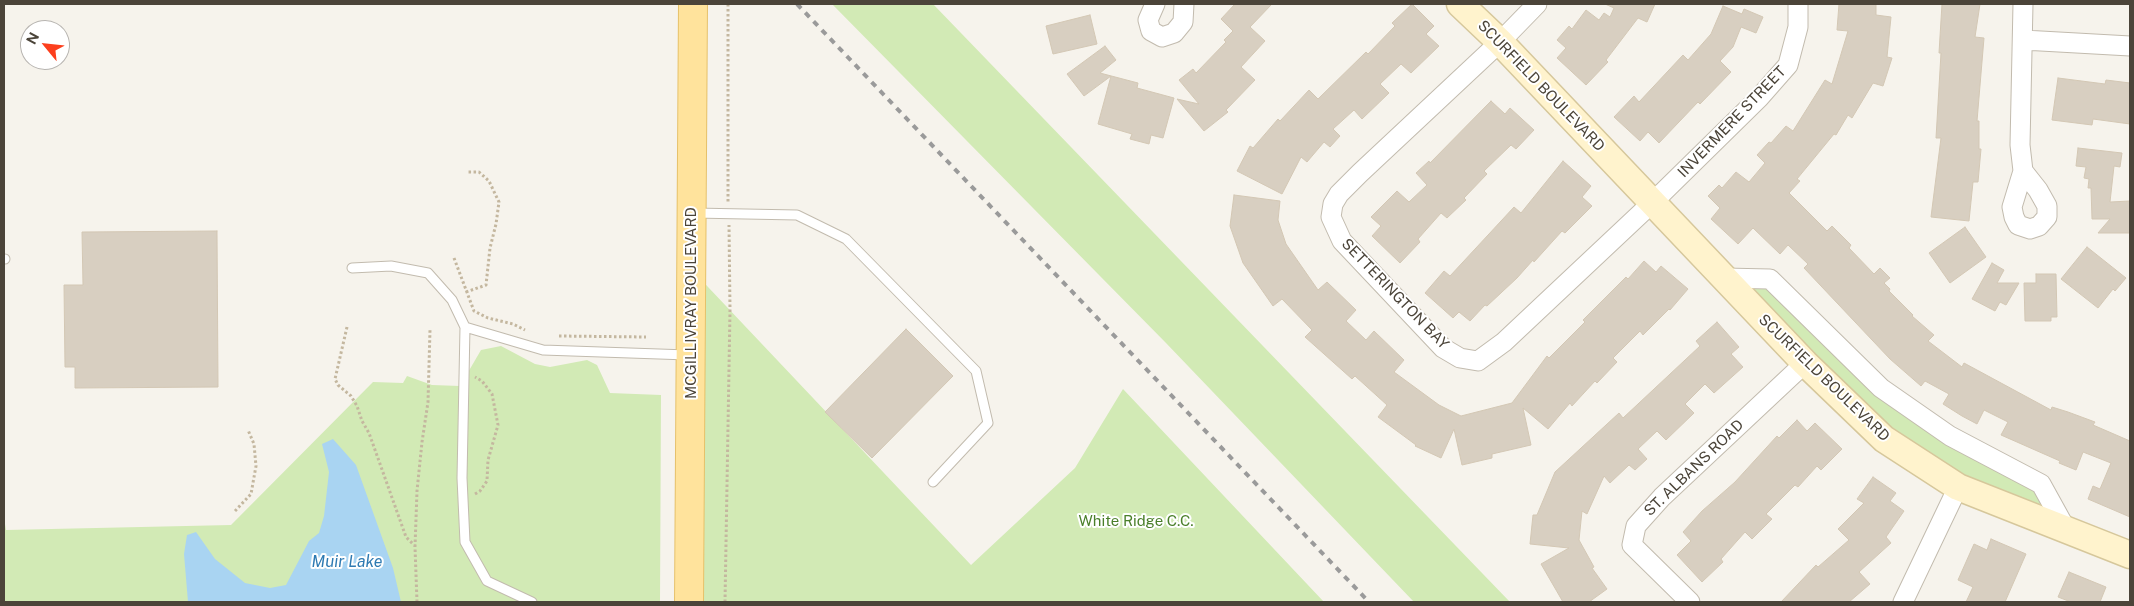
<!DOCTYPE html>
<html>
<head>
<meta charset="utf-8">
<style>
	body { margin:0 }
	#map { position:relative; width:2134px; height:606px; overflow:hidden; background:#f6f3ec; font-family:"Public Sans",sans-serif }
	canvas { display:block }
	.frame { position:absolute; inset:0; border:5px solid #4b4439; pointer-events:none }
	.north { position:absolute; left:20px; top:20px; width:50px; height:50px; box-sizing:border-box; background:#fff; border:1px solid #b7b4b0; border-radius:50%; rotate:298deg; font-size:14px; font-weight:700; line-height:20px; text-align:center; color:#4b4439 }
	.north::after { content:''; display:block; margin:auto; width:18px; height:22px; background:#fc3f1d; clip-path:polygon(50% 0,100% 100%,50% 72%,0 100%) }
</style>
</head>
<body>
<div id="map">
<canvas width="2134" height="606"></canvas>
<div class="frame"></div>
<div class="north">N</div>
</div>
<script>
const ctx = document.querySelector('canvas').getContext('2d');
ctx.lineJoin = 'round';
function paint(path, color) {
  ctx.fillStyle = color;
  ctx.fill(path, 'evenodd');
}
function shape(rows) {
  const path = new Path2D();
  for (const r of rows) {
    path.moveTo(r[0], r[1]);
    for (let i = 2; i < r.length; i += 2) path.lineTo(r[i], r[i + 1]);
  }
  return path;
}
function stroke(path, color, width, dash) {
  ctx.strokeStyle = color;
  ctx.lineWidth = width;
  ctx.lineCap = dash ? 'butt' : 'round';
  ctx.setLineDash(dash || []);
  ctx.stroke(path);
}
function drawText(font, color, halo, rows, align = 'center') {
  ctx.font = font + ' "Public Sans",sans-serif';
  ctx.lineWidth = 4;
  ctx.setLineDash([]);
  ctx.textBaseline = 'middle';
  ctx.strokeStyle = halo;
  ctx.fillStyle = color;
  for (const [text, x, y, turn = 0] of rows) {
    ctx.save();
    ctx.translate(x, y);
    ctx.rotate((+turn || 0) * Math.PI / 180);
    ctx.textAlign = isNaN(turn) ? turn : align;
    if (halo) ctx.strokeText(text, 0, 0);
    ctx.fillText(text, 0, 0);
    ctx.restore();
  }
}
paint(shape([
	[832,4,933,4,1510,602,1414,602,1166,343],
	[691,269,971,565,1075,468,1123,389,1324,602,689,602],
	[1724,278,1770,279,1881,388,2041,484,2067,531,1884,439],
	[501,346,535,364,550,367,587,360,597,365,610,393,661,395,660,602,4,602,4,518,6,530,231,525,373,382,403,383,407,376,432,385,460,386,481,350]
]), '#d2eab5');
paint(shape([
	[333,439,356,465,393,568,401,602,188,602,184,554,187,535,196,532,215,559,245,583,270,588,286,585,309,541,319,533,324,516,329,472,322,444]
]), '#a9d4f2');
const building = shape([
	[1235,4,1272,4,1250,27,1265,41,1241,67,1255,80,1226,110,1228,112,1204,131,1177,99,1199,104,1179,80,1193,69,1196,73,1226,42,1224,40,1233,31,1221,19,1235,4],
	[1412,4,1434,26,1426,34,1439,46,1411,73,1401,64,1380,84,1389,93,1362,119,1354,110,1333,129,1340,136,1330,147,1324,142,1307,162,1301,157,1282,194,1237,171,1250,146,1253,148,1278,119,1280,121,1309,90,1318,99,1366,52,1368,54,1395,26,1392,23,1412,4],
	[1605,4,1655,4,1647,22,1638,18,1606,60,1608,62,1586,85,1557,58,1566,48,1557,40,1569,26,1572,29,1586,10,1599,20,1604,13,1610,17,1614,8,1605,4],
	[1839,4,1876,4,1876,15,1891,17,1887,57,1892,58,1883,86,1873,83,1852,118,1848,115,1836,135,1834,134,1797,179,1800,181,1789,193,1827,231,1832,226,1851,245,1849,248,1874,274,1880,268,1890,278,1884,283,1890,289,1889,291,1913,315,1912,316,1934,335,1928,341,1962,367,1964,363,2051,410,2052,407,2068,412,2095,422,2093,425,2130,441,2130,517,2088,499,2093,486,2100,489,2111,463,2083,452,2076,470,2059,463,2060,461,2001,435,2008,422,1984,410,1977,424,1962,416,1943,404,1949,394,1925,381,1921,386,1890,359,1804,268,1808,264,1788,245,1780,254,1753,228,1738,244,1711,219,1720,208,1708,196,1719,185,1722,188,1736,172,1749,182,1765,163,1757,155,1769,142,1771,143,1786,126,1793,131,1825,80,1832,84,1848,31,1837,30,1839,4],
	[1942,4,1980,4,1975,37,1984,38,1977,121,1979,121,1979,149,1981,149,1978,182,1973,182,1969,221,1931,217,1941,138,1936,138,1941,53,1939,53,1942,4],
	[1723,6,1742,14,1744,9,1763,17,1756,33,1741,27,1733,47,1720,61,1731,72,1700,104,1698,102,1659,143,1648,132,1640,141,1614,117,1634,96,1639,102,1683,55,1688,60,1711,34,1723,6],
	[1090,15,1097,44,1053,54,1046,26,1090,15],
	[1105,46,1116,60,1100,73,1138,83,1137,88,1174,98,1163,138,1151,135,1149,144,1130,139,1132,134,1098,124,1111,76,1084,96,1067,74,1105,46],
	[2058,78,2105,84,2106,80,2130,83,2130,124,2093,119,2092,125,2052,120,2058,78],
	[1491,101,1505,114,1510,108,1534,130,1516,149,1511,145,1484,171,1487,174,1464,198,1466,200,1447,218,1441,213,1418,239,1420,242,1400,263,1372,236,1381,226,1371,217,1397,191,1409,202,1427,185,1416,173,1429,161,1430,163,1491,101],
	[2078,148,2122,153,2120,167,2114,166,2110,202,2130,201,2130,233,2098,233,2110,219,2092,219,2091,188,2088,188,2089,179,2084,178,2086,167,2076,166,2078,148],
	[1563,161,1591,186,1582,197,1592,206,1565,233,1562,231,1534,262,1533,260,1517,278,1487,306,1485,305,1470,321,1459,312,1453,318,1425,293,1444,271,1450,276,1514,207,1521,213,1563,161],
	[1234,195,1280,201,1278,220,1286,244,1318,290,1327,282,1356,310,1346,321,1366,340,1374,331,1404,360,1394,372,1439,405,1461,416,1512,403,1547,356,1549,358,1585,322,1583,320,1626,277,1628,279,1644,261,1656,272,1661,266,1688,289,1670,310,1669,309,1643,335,1640,331,1613,358,1617,362,1597,383,1595,381,1572,406,1570,403,1548,429,1523,408,1531,445,1492,454,1492,458,1462,465,1454,429,1441,458,1415,446,1416,445,1378,417,1387,405,1355,376,1352,379,1305,337,1312,330,1282,299,1273,306,1243,263,1230,226,1234,195],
	[1965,227,1986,257,1950,283,1929,253,1965,227],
	[217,231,218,387,75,388,75,367,65,367,64,285,83,285,82,232,217,231],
	[2087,247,2126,278,2115,291,2113,289,2098,308,2061,279,2087,247],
	[1992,263,2004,270,1997,283,2019,283,2006,305,2000,302,1995,311,1972,299,1992,263],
	[2036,274,2056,274,2057,317,2051,317,2051,321,2025,321,2024,283,2036,283,2036,274],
	[1717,322,1739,347,1731,354,1743,367,1714,393,1705,384,1685,404,1694,413,1666,440,1657,431,1638,449,1647,459,1635,470,1629,465,1610,483,1604,476,1587,514,1582,511,1579,540,1594,567,1592,568,1607,589,1589,602,1563,602,1541,564,1569,548,1530,544,1533,515,1537,515,1555,472,1619,413,1623,418,1700,346,1696,341,1717,322],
	[906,329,953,376,872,458,825,412,906,329],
	[1797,420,1807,431,1815,423,1842,449,1821,470,1817,466,1798,487,1795,485,1766,514,1772,519,1752,539,1745,532,1721,559,1723,562,1702,582,1677,555,1691,541,1683,532,1702,511,1735,482,1777,436,1779,438,1797,420],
	[1873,477,1896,493,1890,501,1904,511,1886,537,1891,543,1859,572,1870,584,1849,602,1781,602,1816,565,1818,567,1849,540,1838,529,1864,503,1857,499,1873,477],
	[1991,539,2026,554,2005,602,1966,602,1973,587,1958,580,1974,544,1987,550,1991,539],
	[2069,572,2106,587,2100,602,2071,602,2058,597,2069,572]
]);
paint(building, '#d8cfc1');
stroke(building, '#d3c7b4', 1);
const lane = shape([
	[694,213,797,215,846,239,976,371,988,423,933,482],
	[4,259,5,259],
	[352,268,391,266,428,273,452,300,465,327,543,350,688,355],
	[465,327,462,478,465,542,487,581,532,602]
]);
const street = shape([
	[1155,4,1148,20,1151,31,1162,37,1174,33,1183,22,1184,4],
	[1537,4,1500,42,1360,173,1339,194,1333,204,1331,217,1342,241,1443,348,1460,358,1478,361,1504,342,1653,202,1759,98,1788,65,1798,27,1798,4],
	[2023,4,2020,145,2023,171],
	[2023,40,2130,46],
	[2023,171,2038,190,2047,206,2047,217,2039,226,2030,229,2018,225,2014,217,2012,207,2023,171],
	[1724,278,1770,279,1881,388,1950,436,2041,484,2067,531],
	[1690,602,1632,545,1636,526,1662,497,1805,363],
	[1903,602,1958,487]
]);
const secondary = shape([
	[1460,4,1500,42,1805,363,1884,439,1958,487,2130,555]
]);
const primary = shape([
	[689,602,693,4]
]);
stroke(lane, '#c2bbae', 11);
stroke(street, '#c2bbae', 21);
stroke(secondary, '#d6c79b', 29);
stroke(primary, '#e6c16a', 30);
stroke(shape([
	[728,4,728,202],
	[454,258,474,311,488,318,513,324,525,330],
	[466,292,486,285,490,248,496,224,499,202,489,181,479,172,468,172],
	[347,327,335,379,338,385,351,396,357,406,362,421,369,433,406,537,415,546],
	[559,336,646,337],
	[475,494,480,491,487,481,488,460,498,425,492,394,482,381,475,377],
	[235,511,251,494,256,466,254,444,248,430],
	[417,602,415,547,417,491,422,442,428,402,430,330],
	[725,602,730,310,729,225]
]), '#c4b79f', 3, [2.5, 2.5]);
stroke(lane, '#fff', 9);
stroke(street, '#fff', 19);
stroke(secondary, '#fff3cd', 26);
stroke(primary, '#ffe39c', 28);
stroke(shape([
	[797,4,1369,602]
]), '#9a9a9a', 4, [6, 6]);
drawText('15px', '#4b4439', '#fff', [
	["SCURFIELD BOULEVARD",1541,86,46],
	["INVERMERE STREET",1732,122,-46],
	["SETTERINGTON BAY",1395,294,46],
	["MCGILLIVRAY BOULEVARD",691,303,-90],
	["SCURFIELD BOULEVARD",1824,378,44],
	["ST. ALBANS ROAD",1694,468,-44]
]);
drawText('15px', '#4a7f2a', '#fff', [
	["White Ridge C.C.",1136,521]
]);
drawText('italic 16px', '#2e7ab2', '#fff', [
	["Muir Lake",347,562]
]);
</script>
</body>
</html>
